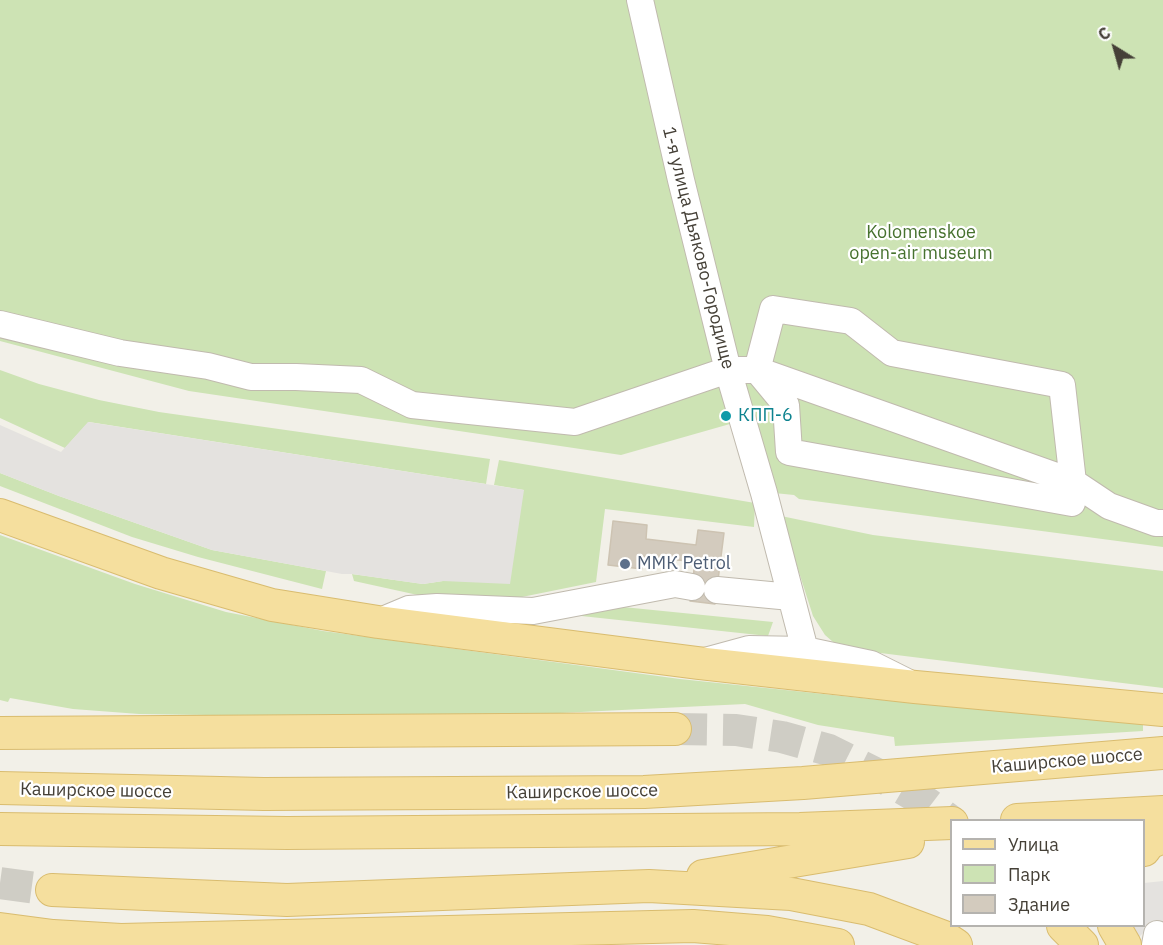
<!DOCTYPE html>
<html>
<head>
<meta charset="utf-8">
<style>
	body { margin:0 }
	#map { position:relative; width:1163px; height:945px; overflow:hidden; background:#f2f0e8; font-family:"IBM Plex Sans",sans-serif }
	canvas { display:block }
	.legend { position:absolute; left:950px; top:819px; width:195px; height:108px; box-sizing:border-box; background:#fff; border:2px solid #b5b3af; margin:0; padding:8px 10px; list-style:none; font-size:18px; color:#454037 }
	.legend li { display:flex; align-items:center; gap:12px; height:30px }
	.legend b { width:30px; border:2px solid #b5b3af }
	.north { position:absolute; left:1085px; top:18px; width:60px; height:60px; -webkit-text-stroke:4px #fff; paint-order:stroke; rotate:323deg; font-size:16px; font-weight:700; line-height:24px; text-align:center; color:#454037 }
	.north::after { content:''; display:block; margin:auto; width:21px; height:27px; background:#454037; clip-path:polygon(50% 0,100% 100%,50% 72%,0 100%) }
</style>
</head>
<body>
<div id="map">
<canvas width="1163" height="945"></canvas>
<ul class="legend">
<li><b style="height:8px;background:#f5df9e"></b>Улица</li>
<li><b style="height:16px;background:#cde3b4"></b>Парк</li>
<li><b style="height:16px;background:#d3cbbe"></b>Здание</li>
</ul>
<div class="north">С</div>
</div>
<script>
const ctx = document.querySelector('canvas').getContext('2d');
ctx.lineJoin = 'round';
function paint(path, color) {
  ctx.fillStyle = color;
  ctx.fill(path, 'evenodd');
}
function shape(rows) {
  const path = new Path2D();
  for (const r of rows) {
    path.moveTo(r[0], r[1]);
    for (let i = 2; i < r.length; i += 2) path.lineTo(r[i], r[i + 1]);
  }
  return path;
}
function stroke(path, color, width, dash) {
  ctx.strokeStyle = color;
  ctx.lineWidth = width;
  ctx.lineCap = dash ? 'butt' : 'round';
  ctx.setLineDash(dash || []);
  ctx.stroke(path);
}
function drawText(font, color, halo, rows, align = 'center') {
  ctx.font = font + ' "IBM Plex Sans",sans-serif';
  ctx.lineWidth = 4.5;
  ctx.setLineDash([]);
  ctx.textBaseline = 'middle';
  ctx.strokeStyle = halo;
  ctx.fillStyle = color;
  for (const [text, x, y, turn = 0] of rows) {
    ctx.save();
    ctx.translate(x, y);
    ctx.rotate((+turn || 0) * Math.PI / 180);
    ctx.textAlign = isNaN(turn) ? turn : align;
    if (halo) ctx.strokeText(text, 0, 0);
    ctx.fillText(text, 0, 0);
    ctx.restore();
  }
}
paint(shape([
	[0,0,1163,0,1163,547,799,499,794,495,774,493,751,418,621,455,189,391,0,341],
	[0,370,39,384,99,400,159,412,490,459,486,484,89,422,65,448,0,418],
	[499,460,755,503,754,527,605,509,596,582,507,600,445,601,354,581,352,574,423,584,443,581,524,490,494,485],
	[0,473,59,496,212,550,326,571,322,589,198,557,132,537,0,486],
	[781,516,873,535,1163,571,1163,688,840,648,825,635,813,616],
	[0,535,135,584,226,612,323,631,680,679,871,699,1143,722,1143,731,895,746,894,737,818,725,745,704,540,714,273,716,139,714,73,709,10,698,8,702,0,700],
	[623,607,773,622,768,636,572,615]
]), '#cde3b4');
paint(shape([
	[88,422,524,490,510,584,443,581,423,584,352,574,342,574,212,550,59,496,0,473,0,425,61,452],
	[1163,881,1163,940,1150,926,1139,937,1133,926,1144,926,1144,883]
]), '#e4e2df');
const building = shape([
	[613,521,647,525,646,539,696,545,698,530,724,533,715,604,690,601,695,562,644,556,642,569,608,565,613,521]
]);
paint(building, '#d3cbbe');
stroke(building, '#cdc3b2', 1.5);
stroke(shape([
	[675,729,736,730,782,737,829,750,879,775,927,803,952,822],
	[0,883,52,890]
]), '#cfcdc5', 32, [32, 16]);
const minor = shape([
	[640,0,681,180,728,370,764,493,805,650],
	[773,309,851,321,892,353,1062,385,1073,482,1072,503,789,452,786,405,757,370,773,309],
	[0,324,120,353,208,366,251,377,296,377,361,380,412,405,575,422,728,370,757,370,1073,482,1109,506,1156,523,1163,523],
	[717,590,791,597],
	[378,622,409,609,437,607,533,611,675,584,692,587],
	[705,661,749,649,805,650,871,664,907,682],
	[1155,945,1157,934]
]);
const major = shape([
	[0,515,161,573,272,605,378,622,698,663,915,687,1163,710],
	[0,733,675,729],
	[0,788,264,794,644,792,803,783,1163,753],
	[1017,820,1163,812],
	[0,829,287,833,800,829,952,823],
	[1144,850,1149,843,1163,837],
	[703,876,908,842],
	[52,890,287,900,649,886,791,894,869,909,944,937,956,945],
	[1063,926,1082,945],
	[1114,926,1125,945],
	[0,929,53,936,121,940,693,926,767,932,838,945]
]);
stroke(minor, '#c0baae', 28);
stroke(major, '#d9bc6f', 34);
stroke(minor, '#fff', 26);
stroke(major, '#f5df9e', 32);
for (const [x, y, r, color] of [
	[726,416,6,"#0f9aa8"],
	[625,564,6,"#5c6f8a"]
]) {
  const dot = new Path2D();
  dot.arc(x, y, r, 0, 2 * Math.PI);
  ctx.fillStyle = color;
  ctx.fill(dot);
  stroke(dot, '#fff', 2);
}
drawText('18px', '#47722f', '#fff', [
	["Kolomenskoe",921,233],
	["open-air museum",921,254]
]);
drawText('18px', '#454037', '#fff', [
	["1-я улица Дьяково-Городище",698,248,76],
	["Каширское шоссе",1067,761,-5],
	["Каширское шоссе",96,791,1],
	["Каширское шоссе",582,792,-1]
]);
drawText('18px', '#0d838f', '#fff', [
	["КПП-6",738,416]
], 'left');
drawText('18px', '#4e5e75', '#fff', [
	["ММК Petrol",637,564]
], 'left');
</script>
</body>
</html>
